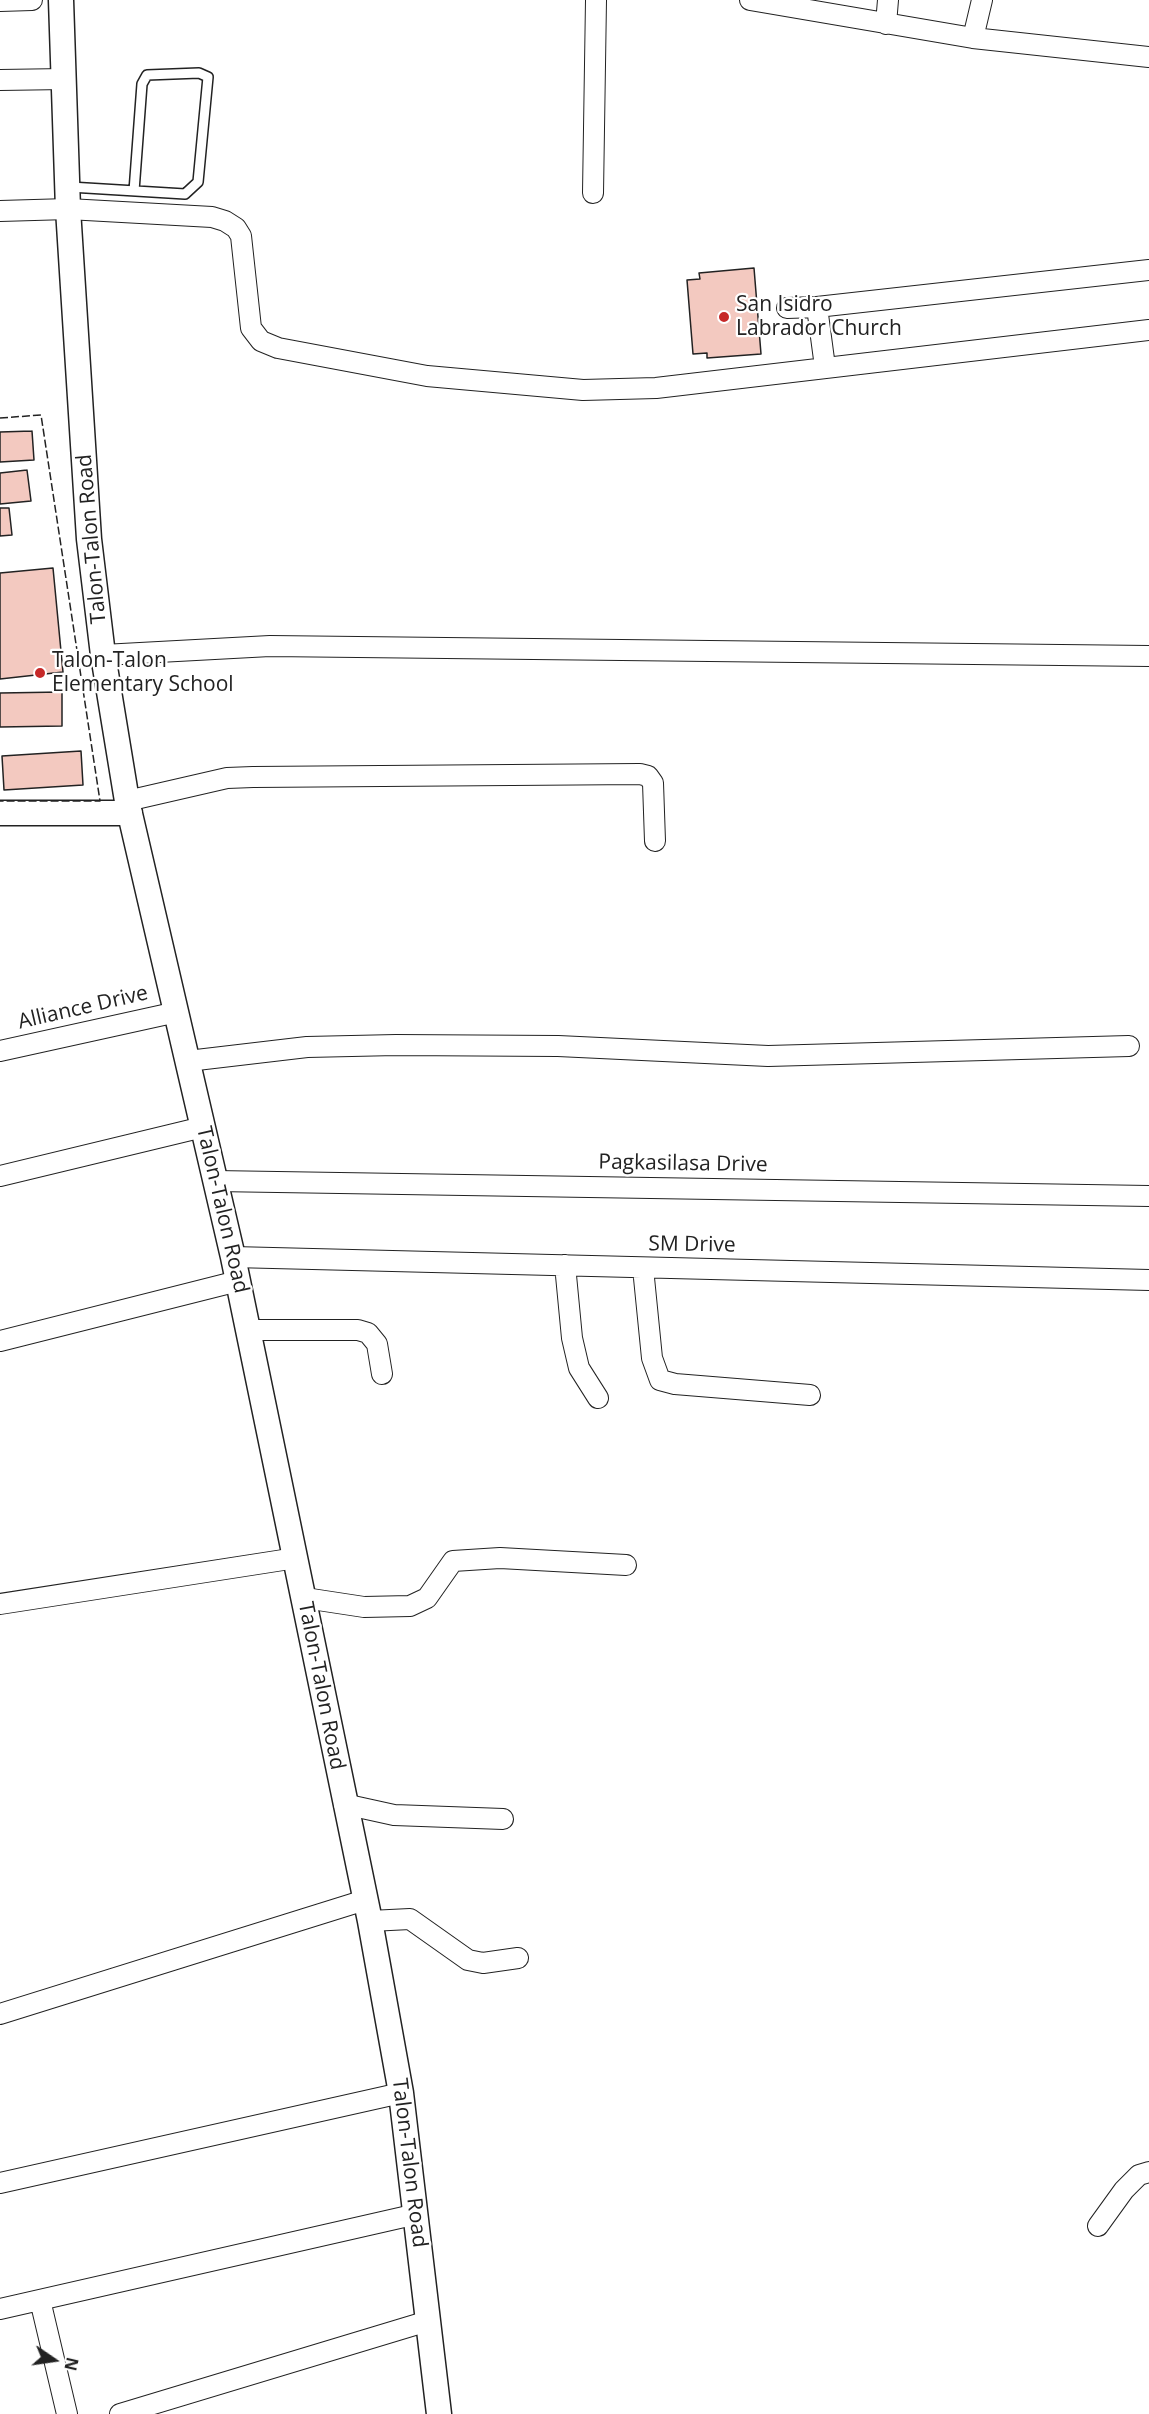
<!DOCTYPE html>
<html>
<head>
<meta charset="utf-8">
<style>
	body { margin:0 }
	#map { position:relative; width:1149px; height:2414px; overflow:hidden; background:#fff; font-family:"Open Sans",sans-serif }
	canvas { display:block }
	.north { position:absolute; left:24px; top:2330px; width:60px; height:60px; -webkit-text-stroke:4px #fff; paint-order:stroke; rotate:103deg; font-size:16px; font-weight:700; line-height:24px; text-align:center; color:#222 }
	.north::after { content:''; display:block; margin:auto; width:21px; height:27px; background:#222; clip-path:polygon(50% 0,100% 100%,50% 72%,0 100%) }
</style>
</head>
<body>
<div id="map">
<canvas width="1149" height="2414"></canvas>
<div class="north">N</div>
</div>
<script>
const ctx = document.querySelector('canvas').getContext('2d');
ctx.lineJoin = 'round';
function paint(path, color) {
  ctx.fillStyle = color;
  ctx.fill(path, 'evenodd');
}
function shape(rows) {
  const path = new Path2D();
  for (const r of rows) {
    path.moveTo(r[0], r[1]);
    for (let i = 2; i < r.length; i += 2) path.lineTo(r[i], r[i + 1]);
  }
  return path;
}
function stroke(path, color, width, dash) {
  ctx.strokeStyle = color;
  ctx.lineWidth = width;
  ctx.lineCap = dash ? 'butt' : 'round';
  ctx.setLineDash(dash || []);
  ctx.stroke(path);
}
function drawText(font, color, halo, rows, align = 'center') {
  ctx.font = font + ' "Open Sans",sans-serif';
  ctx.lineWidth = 4.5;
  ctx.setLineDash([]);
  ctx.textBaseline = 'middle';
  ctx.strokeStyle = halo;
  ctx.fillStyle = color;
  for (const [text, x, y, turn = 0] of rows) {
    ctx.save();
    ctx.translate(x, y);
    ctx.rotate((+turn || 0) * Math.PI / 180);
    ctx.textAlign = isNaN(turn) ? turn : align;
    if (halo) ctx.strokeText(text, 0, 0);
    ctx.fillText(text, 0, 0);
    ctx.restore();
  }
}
const building = shape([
	[754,268,761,354,707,358,707,353,693,354,687,280,700,279,699,273,754,268],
	[32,431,34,460,0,462,0,432,32,431],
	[27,470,31,501,0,504,0,473,27,470],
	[0,508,9,508,12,535,0,536,0,508],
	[53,568,63,672,0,679,0,573,53,568],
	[62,692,62,726,0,727,0,693,62,692],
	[81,751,83,785,4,790,2,756,81,751]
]);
paint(building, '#f3c9c0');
stroke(building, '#222', 1.5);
const service = shape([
	[70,187,185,194,198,182,208,77,199,73,147,75,142,84,134,191]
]);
const minor = shape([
	[750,0,973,38,1149,57],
	[0,1,32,0],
	[886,24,888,0],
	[973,38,982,0],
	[0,80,65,79],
	[593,193,596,0],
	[0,211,68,209,212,217,225,221,236,228,241,236,251,328,261,341,278,348,427,376,583,390,656,388,1149,330],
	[817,307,825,367],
	[787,308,817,307,1149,270],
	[103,655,270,646,1149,656],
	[127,801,227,778,253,777,640,774,648,776,653,783,655,841],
	[0,1051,177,1012],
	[188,1061,307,1047,396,1045,558,1046,768,1056,1129,1046],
	[0,1176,203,1127],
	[215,1181,1149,1196],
	[233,1257,1149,1280],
	[565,1265,572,1338,579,1368,598,1398],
	[643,1268,652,1358,660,1380,675,1384,810,1395],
	[248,1330,358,1330,368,1333,377,1344,382,1374],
	[0,1341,238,1281],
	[305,1598,364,1607,410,1606,427,1598,453,1561,500,1558,626,1565],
	[0,1604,296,1558],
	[344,1804,394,1815,503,1819],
	[370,1921,410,1919,468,1960,483,1963,518,1958],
	[0,2014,365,1900],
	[0,2183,401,2093],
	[1098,2226,1124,2190,1139,2175,1149,2172],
	[40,2300,67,2414],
	[0,2309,417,2214],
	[120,2414,428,2321]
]);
const tertiary = shape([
	[61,0,68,209,89,539,103,655,127,801,233,1257,370,1921,401,2093,439,2414],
	[0,813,130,813]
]);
stroke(service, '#222', 12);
stroke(minor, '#222', 22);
stroke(tertiary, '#222', 27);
stroke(service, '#fff', 9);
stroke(minor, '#fff', 20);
stroke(tertiary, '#fff', 24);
stroke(shape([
	[0,418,41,415,100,801,0,801]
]), '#222', 1.5, [8, 3]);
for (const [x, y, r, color] of [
	[724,317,6,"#c62828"],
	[40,673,6,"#c62828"]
]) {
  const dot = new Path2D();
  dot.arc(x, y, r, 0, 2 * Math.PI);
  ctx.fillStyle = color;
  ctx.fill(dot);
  stroke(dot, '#fff', 2);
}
drawText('21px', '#222', '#fff', [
	["San Isidro",736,305],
	["Labrador Church",736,329],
	["Talon-Talon",52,661],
	["Elementary School",52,685]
], 'left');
drawText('21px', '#222', '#fff', [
	["Talon-Talon Road",92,539,-95],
	["Alliance Drive",83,1008,-13],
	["Pagkasilasa Drive",683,1164,1],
	["Talon-Talon Road",222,1210,77],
	["SM Drive",692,1245,1],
	["Talon-Talon Road",321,1686,79],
	["Talon-Talon Road",409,2163,83]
]);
</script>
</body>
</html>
